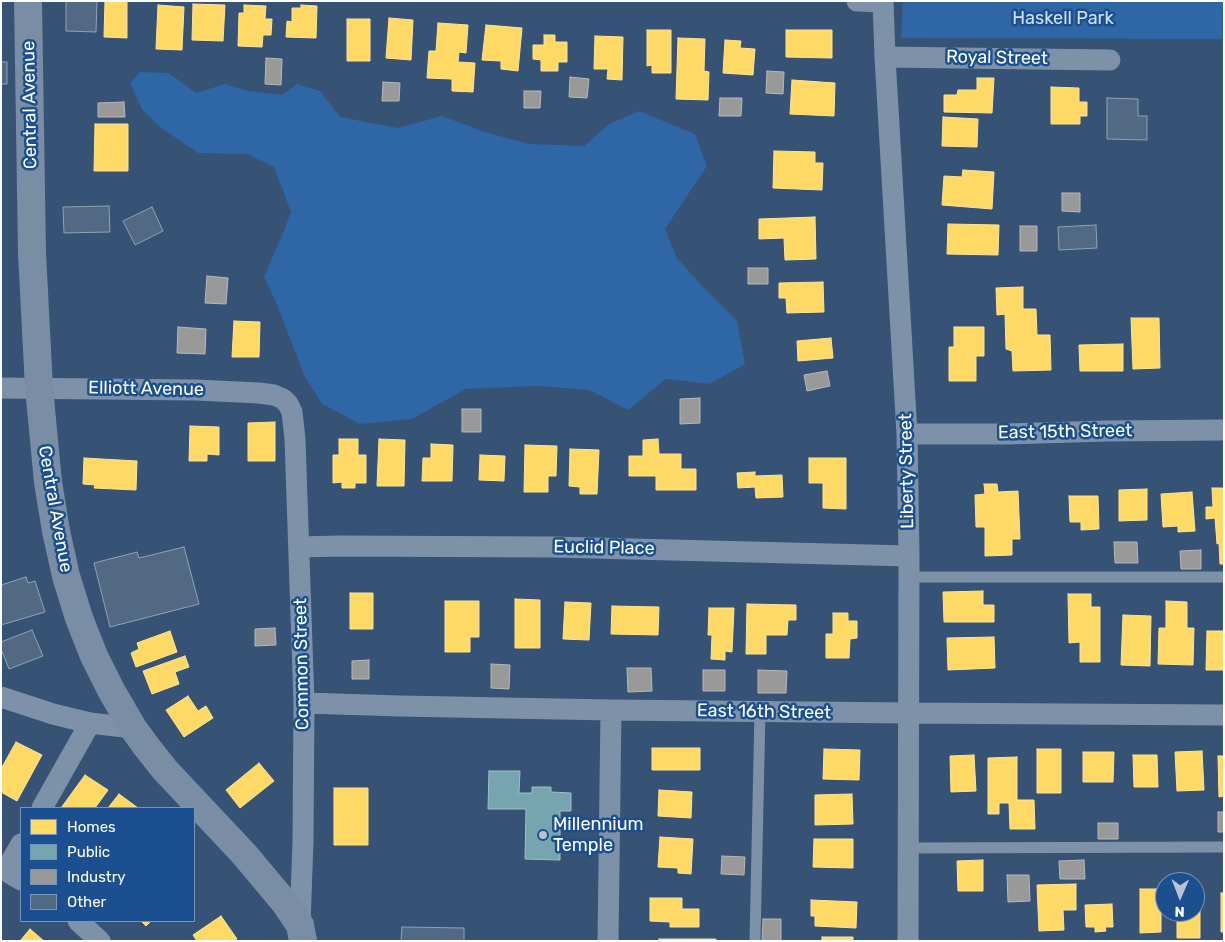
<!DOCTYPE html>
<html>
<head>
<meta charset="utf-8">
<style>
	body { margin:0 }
	#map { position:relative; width:1225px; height:942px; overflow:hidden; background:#365274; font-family:Rubik,sans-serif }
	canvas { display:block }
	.frame { position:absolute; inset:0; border:2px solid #fff; pointer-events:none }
	.legend { position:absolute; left:20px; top:807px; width:175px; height:115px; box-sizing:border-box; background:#1b4f8f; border:1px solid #7695bc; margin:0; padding:6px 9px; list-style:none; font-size:15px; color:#fff }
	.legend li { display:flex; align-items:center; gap:10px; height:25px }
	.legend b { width:25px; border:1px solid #7695bc }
	.north { position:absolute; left:1155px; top:872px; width:50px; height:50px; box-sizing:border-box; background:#1b4f8f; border:1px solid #7695bc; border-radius:50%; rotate:181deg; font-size:14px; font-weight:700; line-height:20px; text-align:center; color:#fff }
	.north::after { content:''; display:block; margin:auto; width:18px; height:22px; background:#b9c2ce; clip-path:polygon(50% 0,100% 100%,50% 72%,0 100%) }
</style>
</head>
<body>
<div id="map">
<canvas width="1225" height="942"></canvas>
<div class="frame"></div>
<ul class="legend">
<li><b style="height:14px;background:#ffd966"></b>Homes</li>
<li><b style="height:14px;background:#76a5af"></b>Public</li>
<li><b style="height:14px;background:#999"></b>Industry</li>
<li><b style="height:14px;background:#526984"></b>Other</li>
</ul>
<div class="north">N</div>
</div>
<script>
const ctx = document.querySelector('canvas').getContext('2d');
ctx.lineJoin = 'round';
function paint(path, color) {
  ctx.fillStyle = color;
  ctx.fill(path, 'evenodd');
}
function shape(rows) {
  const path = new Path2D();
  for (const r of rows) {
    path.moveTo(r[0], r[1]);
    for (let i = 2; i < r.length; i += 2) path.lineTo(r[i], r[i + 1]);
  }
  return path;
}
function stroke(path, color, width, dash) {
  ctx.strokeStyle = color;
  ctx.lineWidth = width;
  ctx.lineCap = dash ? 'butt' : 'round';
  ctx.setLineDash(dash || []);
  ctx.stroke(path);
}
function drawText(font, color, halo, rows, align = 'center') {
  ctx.font = font + ' Rubik,sans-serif';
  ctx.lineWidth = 5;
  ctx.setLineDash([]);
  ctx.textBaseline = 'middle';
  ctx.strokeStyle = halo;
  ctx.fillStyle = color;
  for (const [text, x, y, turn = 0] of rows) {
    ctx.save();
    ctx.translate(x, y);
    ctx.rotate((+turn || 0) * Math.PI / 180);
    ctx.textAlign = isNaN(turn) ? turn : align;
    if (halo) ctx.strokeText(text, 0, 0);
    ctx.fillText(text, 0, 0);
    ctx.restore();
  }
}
paint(shape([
	[903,1,1224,1,1224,39,901,38],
	[140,72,169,73,196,93,225,84,249,91,282,95,297,84,320,91,340,117,398,128,442,116,485,132,529,144,584,146,609,124,639,111,695,134,707,166,665,229,677,258,705,289,737,321,745,364,710,384,666,379,628,410,589,390,537,386,466,389,412,419,360,424,322,404,304,375,276,302,264,277,285,228,291,212,274,167,247,154,198,153,160,127,142,109,130,83]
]), '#2f66a5');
const homes = shape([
	[105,1,127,1,127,38,104,37,105,1],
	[193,4,225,5,223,41,192,40,193,4],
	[158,5,184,7,182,50,156,49,158,5],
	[244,5,266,6,265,19,272,19,271,35,263,35,262,47,238,46,239,13,244,13,244,5],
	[301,5,317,6,316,38,286,37,287,21,292,22,292,8,301,8,301,5],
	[389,18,413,20,411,60,386,58,389,18],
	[347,19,370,19,370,61,347,61,347,19],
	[438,23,468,25,466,53,459,52,458,62,475,63,473,92,452,91,452,79,427,78,429,51,436,51,438,23],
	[486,25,522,28,518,71,501,69,501,61,482,60,486,25],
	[647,30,671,30,671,73,652,73,652,65,647,66,647,30],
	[786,30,832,30,832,58,786,57,786,30],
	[544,35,555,35,555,42,567,42,567,62,558,62,558,71,541,71,541,60,533,59,533,45,544,45,544,35],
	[595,36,623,37,622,80,607,79,608,69,594,69,595,36],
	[678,38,705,39,704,71,709,72,708,100,676,99,678,38],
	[725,40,741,41,740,48,755,49,753,75,723,73,725,40],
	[977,78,994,78,992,113,944,112,944,95,957,95,958,90,977,90,977,78],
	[792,80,835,83,834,116,790,114,792,80],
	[1051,87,1079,88,1079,102,1087,102,1087,116,1080,116,1080,124,1051,124,1051,87],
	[943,117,978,119,977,147,942,146,943,117],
	[95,124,128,124,128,171,94,171,95,124],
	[774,151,815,152,815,163,823,163,822,190,773,188,774,151],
	[963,170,994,172,992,209,942,205,944,176,962,177,963,170],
	[815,217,816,259,785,260,784,238,759,239,759,219,815,217],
	[948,224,999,225,998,255,947,254,948,224],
	[823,282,824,312,787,313,786,298,779,298,779,283,823,282],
	[1023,287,1023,309,1036,309,1037,335,1050,335,1051,370,1013,371,1012,351,1006,349,1005,314,997,315,996,288,1023,287],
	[1131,318,1159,318,1160,368,1133,369,1131,318],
	[234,321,260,322,259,357,232,357,234,321],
	[954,327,984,327,984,356,976,356,976,381,949,381,949,347,954,347,954,327],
	[831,338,833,358,798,361,797,341,831,338],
	[1123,344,1123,371,1080,371,1079,345,1123,344],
	[275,422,275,461,248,461,248,423,275,422],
	[190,426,219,427,219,455,207,454,207,461,189,461,190,426],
	[339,439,358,439,358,455,366,455,366,483,355,483,355,488,342,488,342,482,333,483,333,455,339,455,339,439],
	[379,439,405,440,404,486,377,486,379,439],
	[658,439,659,454,681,454,681,469,696,469,696,490,656,490,656,476,629,476,629,456,643,456,643,440,658,439],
	[431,444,453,445,452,481,422,481,423,458,431,458,431,444],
	[525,445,557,446,556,476,548,476,548,492,524,492,525,445],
	[570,449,599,450,597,494,580,494,580,487,569,486,570,449],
	[480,455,505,456,504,481,479,480,480,455],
	[84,458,137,461,136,490,94,488,95,485,83,484,84,458],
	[809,458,846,458,846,509,823,508,823,483,809,483,809,458],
	[755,472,755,476,782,475,783,497,756,498,755,487,738,488,737,473,755,472],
	[984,484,997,484,998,492,1018,491,1020,539,1012,539,1012,555,985,556,985,527,976,527,975,495,985,494,984,484],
	[1212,488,1224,488,1224,564,1220,564,1219,543,1217,544,1215,518,1206,519,1206,507,1213,507,1212,488],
	[1147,489,1147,520,1119,521,1119,490,1147,489],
	[1192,492,1195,531,1178,532,1178,526,1163,527,1161,494,1192,492],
	[1069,496,1098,496,1099,529,1081,530,1081,522,1070,522,1069,496],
	[983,591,983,605,994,605,994,622,944,622,943,592,983,591],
	[350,593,373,593,373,629,350,629,350,593],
	[1068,594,1091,594,1091,607,1100,607,1100,662,1080,662,1080,642,1069,643,1068,594],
	[515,599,540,600,540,648,515,648,515,599],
	[445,601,479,601,479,637,470,637,470,652,445,652,445,601],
	[1166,601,1187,602,1187,628,1194,628,1193,665,1158,664,1159,628,1166,628,1166,601],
	[565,602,591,603,589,640,563,639,565,602],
	[747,604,796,605,796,620,788,620,787,635,766,635,766,654,746,654,747,604],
	[612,606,659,607,658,635,611,634,612,606],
	[709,608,734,608,732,652,725,651,725,660,711,659,712,635,708,635,709,608],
	[833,613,848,613,848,621,857,621,857,638,850,639,849,658,826,658,826,634,833,634,833,613],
	[1123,615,1151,616,1150,666,1121,665,1123,615],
	[170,631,177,652,136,667,131,653,139,649,137,643,170,631],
	[1207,631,1224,631,1224,670,1206,670,1207,631],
	[994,637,995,668,948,670,947,638,994,637],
	[185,656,189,667,175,672,179,684,152,694,143,671,185,656],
	[188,696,198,711,206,706,213,718,184,737,166,710,188,696],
	[16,742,42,755,17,801,1,792,1,769,16,742],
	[652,748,700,748,700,770,652,770,652,748],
	[824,749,860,750,859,780,823,779,824,749],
	[1037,749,1061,749,1061,793,1037,793,1037,749],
	[1202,751,1204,790,1177,791,1175,752,1202,751],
	[1083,752,1114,752,1113,782,1083,782,1083,752],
	[974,755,976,791,951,792,950,756,974,755],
	[1133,755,1157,755,1158,787,1134,787,1133,755],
	[1218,756,1224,756,1224,796,1219,797,1218,756],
	[1017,757,1017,800,1034,800,1035,829,1010,829,1009,803,999,803,999,814,988,814,988,758,1017,757],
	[259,763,274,781,240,808,226,790,259,763],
	[85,775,108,790,95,808,61,808,85,775],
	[334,788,368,788,368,845,334,845,334,788],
	[659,790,692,792,691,818,658,816,659,790],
	[119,794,138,808,108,808,119,794],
	[852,794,853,824,815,825,815,795,852,794],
	[660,837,693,839,691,874,678,873,678,868,658,867,660,837],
	[814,839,853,839,853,868,813,867,814,839],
	[983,860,983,891,958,891,957,861,983,860],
	[1076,884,1076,910,1063,910,1064,930,1039,931,1037,885,1076,884],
	[1140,889,1161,889,1161,932,1140,933,1140,889],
	[1221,893,1224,893,1224,932,1221,932,1221,893],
	[1195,896,1200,896,1200,938,1177,938,1177,912,1195,912,1195,896],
	[650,898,682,898,682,909,699,909,699,927,670,927,670,922,650,921,650,898],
	[811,900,857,902,856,928,815,926,815,916,811,916,811,900],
	[1112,904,1113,927,1105,927,1106,931,1095,932,1095,927,1086,927,1085,905,1112,904],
	[221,916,237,939,234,941,197,941,193,935,221,916],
	[141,921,151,921,146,926,141,921],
	[30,929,44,941,20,941,30,929],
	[822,937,853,937,853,941,822,941,822,937],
	[659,939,716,939,716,941,659,941,659,939]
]);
paint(homes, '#ffd966');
stroke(homes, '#ffe494', 1);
const public = shape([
	[489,771,520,771,519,793,532,793,532,787,551,787,551,792,571,793,571,811,560,811,560,860,525,859,526,809,488,809,489,771]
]);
paint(public, '#76a5af');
stroke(public, '#9fc0c7', 1);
const industry = shape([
	[266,58,282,59,281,85,265,84,266,58],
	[767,71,784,72,783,94,766,93,767,71],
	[570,77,589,79,587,98,569,97,570,77],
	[383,82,400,83,399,101,382,101,383,82],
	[524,91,541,91,540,108,524,108,524,91],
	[720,98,742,98,741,116,719,116,720,98],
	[124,102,125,117,98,117,98,103,124,102],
	[1062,193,1080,193,1080,212,1062,211,1062,193],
	[1020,226,1037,226,1037,251,1020,251,1020,226],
	[748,268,768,268,768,284,748,284,748,268],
	[207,276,228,278,226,304,205,303,207,276],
	[178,327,206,329,205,354,177,353,178,327],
	[827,371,830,386,807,391,804,375,827,371],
	[700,398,700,423,680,424,680,399,700,398],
	[462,409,481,409,481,432,462,432,462,409],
	[1114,542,1137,542,1138,563,1115,563,1114,542],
	[1201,550,1201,569,1181,569,1180,551,1201,550],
	[275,628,276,645,255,646,255,629,275,628],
	[369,660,369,679,352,679,352,661,369,660],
	[491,664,510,665,509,689,491,688,491,664],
	[627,668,651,668,652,691,628,692,627,668],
	[703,670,725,670,725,691,703,691,703,670],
	[758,670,787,671,786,693,758,693,758,670],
	[1218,812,1224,812,1224,832,1218,832,1218,812],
	[1098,823,1118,823,1118,839,1098,839,1098,823],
	[722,856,745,857,744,875,721,874,722,856],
	[1084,860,1085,879,1060,879,1059,861,1084,860],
	[1007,875,1029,875,1030,901,1008,902,1007,875],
	[763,919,781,919,781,941,762,941,763,919]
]);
paint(industry, '#999');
stroke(industry, '#b8b8b8', 1);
const building = shape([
	[66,1,97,1,96,32,66,31,66,1],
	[1,62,7,62,7,84,1,84,1,62],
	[1107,98,1138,99,1138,116,1147,116,1147,140,1107,139,1107,98],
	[109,206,110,232,64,233,63,207,109,206],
	[152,207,163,231,135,245,123,221,152,207],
	[1096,225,1097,248,1059,250,1058,227,1096,225],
	[184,547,199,604,110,627,94,563,137,552,139,558,184,547],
	[26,577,28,583,35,581,45,612,1,625,1,585,26,577],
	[32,630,43,656,9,669,1,649,1,642,32,630],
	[402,927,464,928,464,941,401,941,402,927]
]);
paint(building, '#526984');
stroke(building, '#92a2b6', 1);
stroke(shape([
	[909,577,1224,577],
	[908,848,1224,847],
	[755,941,760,711]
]), '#7d92a8', 11);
stroke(shape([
	[857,1,883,2],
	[883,1,885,57,907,434,909,556,908,941],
	[885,57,1110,60],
	[1,388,196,390,259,393,274,395,283,399,288,404,292,412,295,439,304,703,303,841,300,925],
	[907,434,1006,434,1106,431,1224,430],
	[299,547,339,546,553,547,909,556],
	[1,697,53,714,90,723,133,728],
	[304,703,400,706,611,710,908,713,1224,715],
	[42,808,90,723],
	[1,868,21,880],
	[6,870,21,844],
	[78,921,100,941],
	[608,941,611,710]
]), '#7d92a8', 21);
stroke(shape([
	[28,1,32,253,39,388,48,482,56,531,66,576,79,618,94,656,111,690,133,728,146,746,165,770,244,854,285,903,300,925,303,941]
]), '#798da4', 28);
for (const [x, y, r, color] of [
	[543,835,5,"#b9c2ce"]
]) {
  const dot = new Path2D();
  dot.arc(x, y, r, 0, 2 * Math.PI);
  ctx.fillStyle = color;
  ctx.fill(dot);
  stroke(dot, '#1b4f8f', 2);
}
drawText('18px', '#cfe3fa', '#1b4f8f', [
	["Haskell Park",1063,19]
]);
drawText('18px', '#fff', '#1b4f8f', [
	["Royal Street",997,58,1],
	["Central Avenue",30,105,-91],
	["Elliott Avenue",146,389,1],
	["East 15th Street",1065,432,-1],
	["Liberty Street",907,471,-91],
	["Central Avenue",55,509,80],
	["Euclid Place",604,548,1],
	["Common Street",302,664,-91],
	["East 16th Street",764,712,1]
]);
drawText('18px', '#fff', '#1b4f8f', [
	["Millennium",553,825],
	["Temple",553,846]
], 'left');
</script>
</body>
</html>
